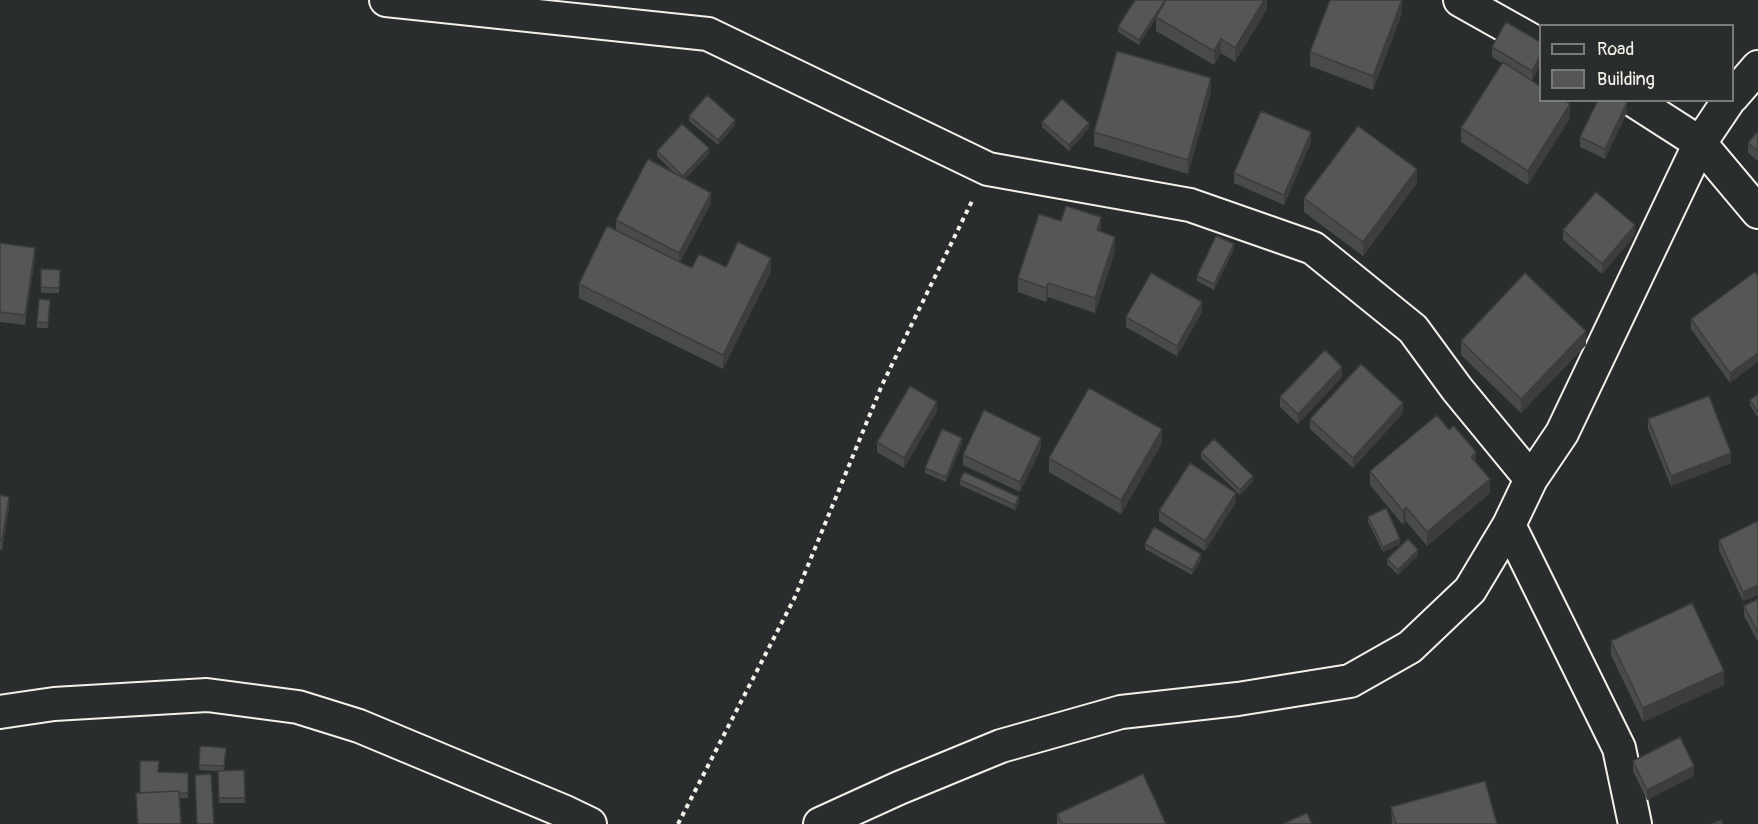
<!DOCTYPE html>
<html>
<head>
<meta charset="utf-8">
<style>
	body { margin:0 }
	#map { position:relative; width:1758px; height:824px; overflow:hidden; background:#2a2d2e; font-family:Pangolin,sans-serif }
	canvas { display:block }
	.legend { position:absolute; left:1539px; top:24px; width:195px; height:78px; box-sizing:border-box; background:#2a2d2e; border:2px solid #7b7b78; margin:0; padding:8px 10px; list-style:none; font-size:18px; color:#f4f1e8 }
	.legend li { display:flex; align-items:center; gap:12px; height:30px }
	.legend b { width:30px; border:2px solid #7b7b78 }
</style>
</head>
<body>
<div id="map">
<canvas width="1758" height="824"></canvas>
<ul class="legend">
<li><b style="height:8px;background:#2a2d2e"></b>Road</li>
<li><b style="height:16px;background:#555756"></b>Building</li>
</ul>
</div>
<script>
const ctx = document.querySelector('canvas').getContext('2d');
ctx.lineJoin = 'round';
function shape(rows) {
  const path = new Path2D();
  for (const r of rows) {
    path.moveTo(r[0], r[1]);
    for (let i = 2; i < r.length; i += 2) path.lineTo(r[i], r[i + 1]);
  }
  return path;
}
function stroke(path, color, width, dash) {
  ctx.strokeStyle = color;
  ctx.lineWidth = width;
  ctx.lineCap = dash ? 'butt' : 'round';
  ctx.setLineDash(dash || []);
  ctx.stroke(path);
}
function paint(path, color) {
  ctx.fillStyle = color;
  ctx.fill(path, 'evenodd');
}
const minor = shape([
	[386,0,708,34,988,169,1190,205,1313,248,1413,329,1457,389,1531,479],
	[1460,0,1540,45],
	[1732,97,1758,67],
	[1633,100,1700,143,1758,212],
	[1509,525,1619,748,1635,824],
	[0,712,54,704,207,695,298,707,359,726,563,811,590,824],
	[820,824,899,788,1001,746,1121,712,1238,699,1350,681,1410,647,1470,590,1509,525,1531,479,1562,433,1700,143,1729,100]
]);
stroke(minor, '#f4f1e8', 36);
stroke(shape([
	[678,824,795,597,882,385,973,199]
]), '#f4f1e8', 4, [4.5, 4.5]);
stroke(minor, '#2a2d2e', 32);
paint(shape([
	[1135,0,1267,0,1267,9,1235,62,1221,53,1214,65,1156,31,1156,18,1139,45,1118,32,1118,27],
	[1402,0,1402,13,1373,90,1310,66,1310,52],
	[1540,42,1540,66,1532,80,1570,118,1528,185,1461,142,1461,128,1502,63,1492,57,1492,47],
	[1211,92,1188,174,1094,146,1094,132],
	[1627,112,1605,159,1580,147,1580,137],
	[689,116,735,125,718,145,689,121],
	[1042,122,1089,128,1069,151,1042,127],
	[1758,131,1758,161,1748,153,1748,143],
	[1311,142,1284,205,1234,183,1234,173],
	[657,151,709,154,685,179,711,203,680,262,692,268,726,267,771,272,723,369,579,298,579,284,616,230,616,220,675,174,657,156],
	[1417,183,1363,256,1304,212,1304,198],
	[1061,221,1101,232,1115,251,1095,313,1048,297,1046,302,1018,292,1018,278],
	[1563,230,1635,235,1602,274,1563,240],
	[0,243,35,258,25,325,0,322],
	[1234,249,1214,290,1197,281,1197,276],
	[41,269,60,270,59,293,41,293],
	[1758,276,1730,383,1691,329,1691,319],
	[50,306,48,328,37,328,37,322],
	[1202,312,1177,356,1126,327,1126,317],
	[1461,341,1586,345,1521,413,1461,355],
	[1342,377,1298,424,1280,407,1280,397],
	[1758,394,1758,418,1750,405,1750,400],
	[937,411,904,468,877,452,877,442],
	[1403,413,1353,468,1310,429,1310,419],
	[1648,419,1731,463,1671,486,1648,429],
	[962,443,946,482,925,473,925,468],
	[1162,443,1121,514,1049,472,1049,458],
	[1041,448,1020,492,963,465,963,455],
	[1201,452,1253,481,1240,495,1201,458],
	[1476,463,1490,493,1427,546,1406,521,1403,525,1370,485,1370,471],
	[960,480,1019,502,1015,510,960,485],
	[0,495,9,506,2,550,0,550],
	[1236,502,1205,551,1159,521,1159,511],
	[1368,517,1400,544,1383,552,1368,522],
	[1758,521,1758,595,1743,601,1719,550,1719,540],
	[1145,544,1201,559,1192,575,1145,549],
	[1418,555,1398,575,1387,564,1387,559],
	[1758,599,1758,642,1744,616,1744,606],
	[1611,641,1724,685,1643,722,1611,655],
	[200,746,226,748,224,770,244,770,245,803,219,803,218,771,199,770],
	[1633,761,1694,776,1647,800,1633,771],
	[159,772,188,773,188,798,180,798,181,824,138,824,136,793,140,793],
	[1391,807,1497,824,1392,824],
	[1057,814,1166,824,1057,824]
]), '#494b4a');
paint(shape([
	[1165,0,1168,0,1156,17,1156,18,1139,45,1139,40],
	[1264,0,1267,0,1267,9,1235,62,1235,48],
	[1402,0,1402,13,1373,90,1373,76],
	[1221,39,1221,53,1214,65,1214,51],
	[1540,56,1540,66,1532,81,1532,71],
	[1211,78,1211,92,1188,174,1188,160],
	[1627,102,1627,112,1605,159,1605,149],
	[1570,104,1570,118,1528,185,1528,171],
	[735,120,735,125,718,145,718,140],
	[1089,123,1089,128,1069,151,1069,145],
	[1311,132,1311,142,1284,205,1284,195],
	[709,148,709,154,683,181,683,176],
	[1417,169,1417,183,1363,256,1363,242],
	[711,193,711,203,679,263,679,253],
	[1101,217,1101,231,1097,230],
	[1635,225,1635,235,1602,274,1602,264],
	[1115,237,1115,251,1095,313,1095,298],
	[1234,244,1234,249,1214,290,1214,284],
	[35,248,35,258,25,325,25,315],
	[771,258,771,272,723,369,723,355],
	[1048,283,1048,297,1046,302,1046,288],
	[1202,302,1202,312,1177,356,1177,346],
	[1586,331,1586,345,1521,413,1521,399],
	[1758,353,1758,362,1730,383,1730,373],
	[1342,367,1342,377,1298,424,1298,414],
	[937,402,937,411,904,468,904,458],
	[1403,403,1403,413,1353,468,1353,458],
	[1162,429,1162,443,1121,514,1121,500],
	[962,438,962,443,946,482,946,477],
	[1041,438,1041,448,1020,492,1020,482],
	[1476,452,1476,467,1471,457],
	[1731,453,1731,463,1671,486,1671,476],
	[1253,476,1253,481,1240,495,1240,490],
	[1490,479,1490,493,1427,546,1427,532],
	[1236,493,1236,502,1205,551,1205,541],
	[9,497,9,506,2,550,2,540],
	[1019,497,1019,502,1015,510,1015,505],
	[1406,507,1406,521,1403,525,1403,511],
	[1400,539,1400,544,1383,552,1383,547],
	[1418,550,1418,555,1398,575,1398,570],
	[1201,554,1201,559,1192,575,1192,570],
	[1758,585,1758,595,1743,601,1743,592],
	[1724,671,1724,685,1643,722,1643,708],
	[1694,766,1694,776,1647,800,1647,790]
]), '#3c3d3c');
const building = shape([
	[1135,0,1165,0,1139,40,1118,27,1135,0],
	[1166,0,1264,0,1235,48,1221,39,1214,51,1156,17,1166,0],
	[1330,0,1402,0,1373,76,1310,52,1330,0],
	[1506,22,1540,42,1540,56,1532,71,1492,47,1506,22],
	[1117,51,1211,78,1188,160,1094,132,1117,51],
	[1503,62,1540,86,1540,100,1564,100,1570,104,1528,171,1461,128,1503,62],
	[707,95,735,120,718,140,689,116,707,95],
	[1062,99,1089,123,1069,145,1042,122,1062,99],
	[1598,100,1623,100,1627,102,1605,149,1580,137,1598,100],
	[1261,111,1311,132,1284,195,1234,173,1261,111],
	[682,124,709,148,683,176,657,151,682,124],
	[1358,126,1417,169,1363,242,1304,198,1358,126],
	[1758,131,1758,151,1748,143,1758,131],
	[648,159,711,193,679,253,616,220,648,159],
	[1596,192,1635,225,1602,264,1563,230,1596,192],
	[1066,206,1101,217,1097,230,1115,237,1095,298,1048,283,1046,288,1018,278,1039,214,1061,221,1066,206],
	[607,226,692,268,699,254,726,267,738,242,771,258,723,355,579,284,607,226],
	[1216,236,1234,244,1214,284,1197,276,1216,236],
	[0,243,35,248,25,315,0,312,0,243],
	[41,269,60,270,59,288,41,287,41,269],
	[1755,272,1758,276,1758,353,1730,373,1691,319,1755,272],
	[1151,273,1202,302,1177,346,1126,317,1151,273],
	[1525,273,1586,331,1521,399,1461,341,1525,273],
	[39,299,50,300,48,323,37,322,39,299],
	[1325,350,1342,367,1298,414,1280,397,1325,350],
	[1361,364,1403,403,1353,458,1310,419,1361,364],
	[910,386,937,402,904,458,877,442,910,386],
	[1089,388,1162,429,1121,500,1049,458,1089,388],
	[1758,394,1758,412,1750,400,1758,394],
	[1709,396,1731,453,1671,476,1648,419,1709,396],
	[984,410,1041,438,1020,482,963,455,984,410],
	[1437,415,1449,430,1454,426,1476,452,1471,457,1490,479,1427,532,1406,507,1403,511,1370,471,1437,415],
	[942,429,962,438,946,477,925,468,942,429],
	[1214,439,1253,476,1240,490,1201,452,1214,439],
	[1190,463,1236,493,1205,541,1159,511,1190,463],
	[964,472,1019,497,1015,505,960,480,964,472],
	[0,495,9,497,2,540,0,540,0,495],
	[1386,508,1400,539,1383,547,1368,517,1386,508],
	[1758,521,1758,585,1743,592,1719,540,1758,521],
	[1154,527,1201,554,1192,570,1145,544,1154,527],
	[1408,539,1418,550,1398,570,1387,559,1408,539],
	[1758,599,1758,632,1744,606,1758,599],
	[1692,603,1724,671,1643,708,1611,641,1692,603],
	[1680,737,1694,766,1647,790,1633,761,1680,737],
	[200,746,226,748,224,766,199,765,200,746],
	[140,761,159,761,158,772,188,773,188,793,179,793,179,791,140,793,140,761],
	[244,770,245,798,219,798,218,771,244,770],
	[211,774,214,824,197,824,195,775,211,774],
	[1143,774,1166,824,1062,824,1057,814,1143,774],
	[1485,781,1497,824,1396,824,1391,807,1485,781],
	[179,791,181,824,138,824,136,793,179,791],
	[1307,813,1312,824,1283,824,1307,813],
	[1721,820,1723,824,1712,824,1721,820]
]);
paint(building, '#555756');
stroke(building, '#3c3d3c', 1.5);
</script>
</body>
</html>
